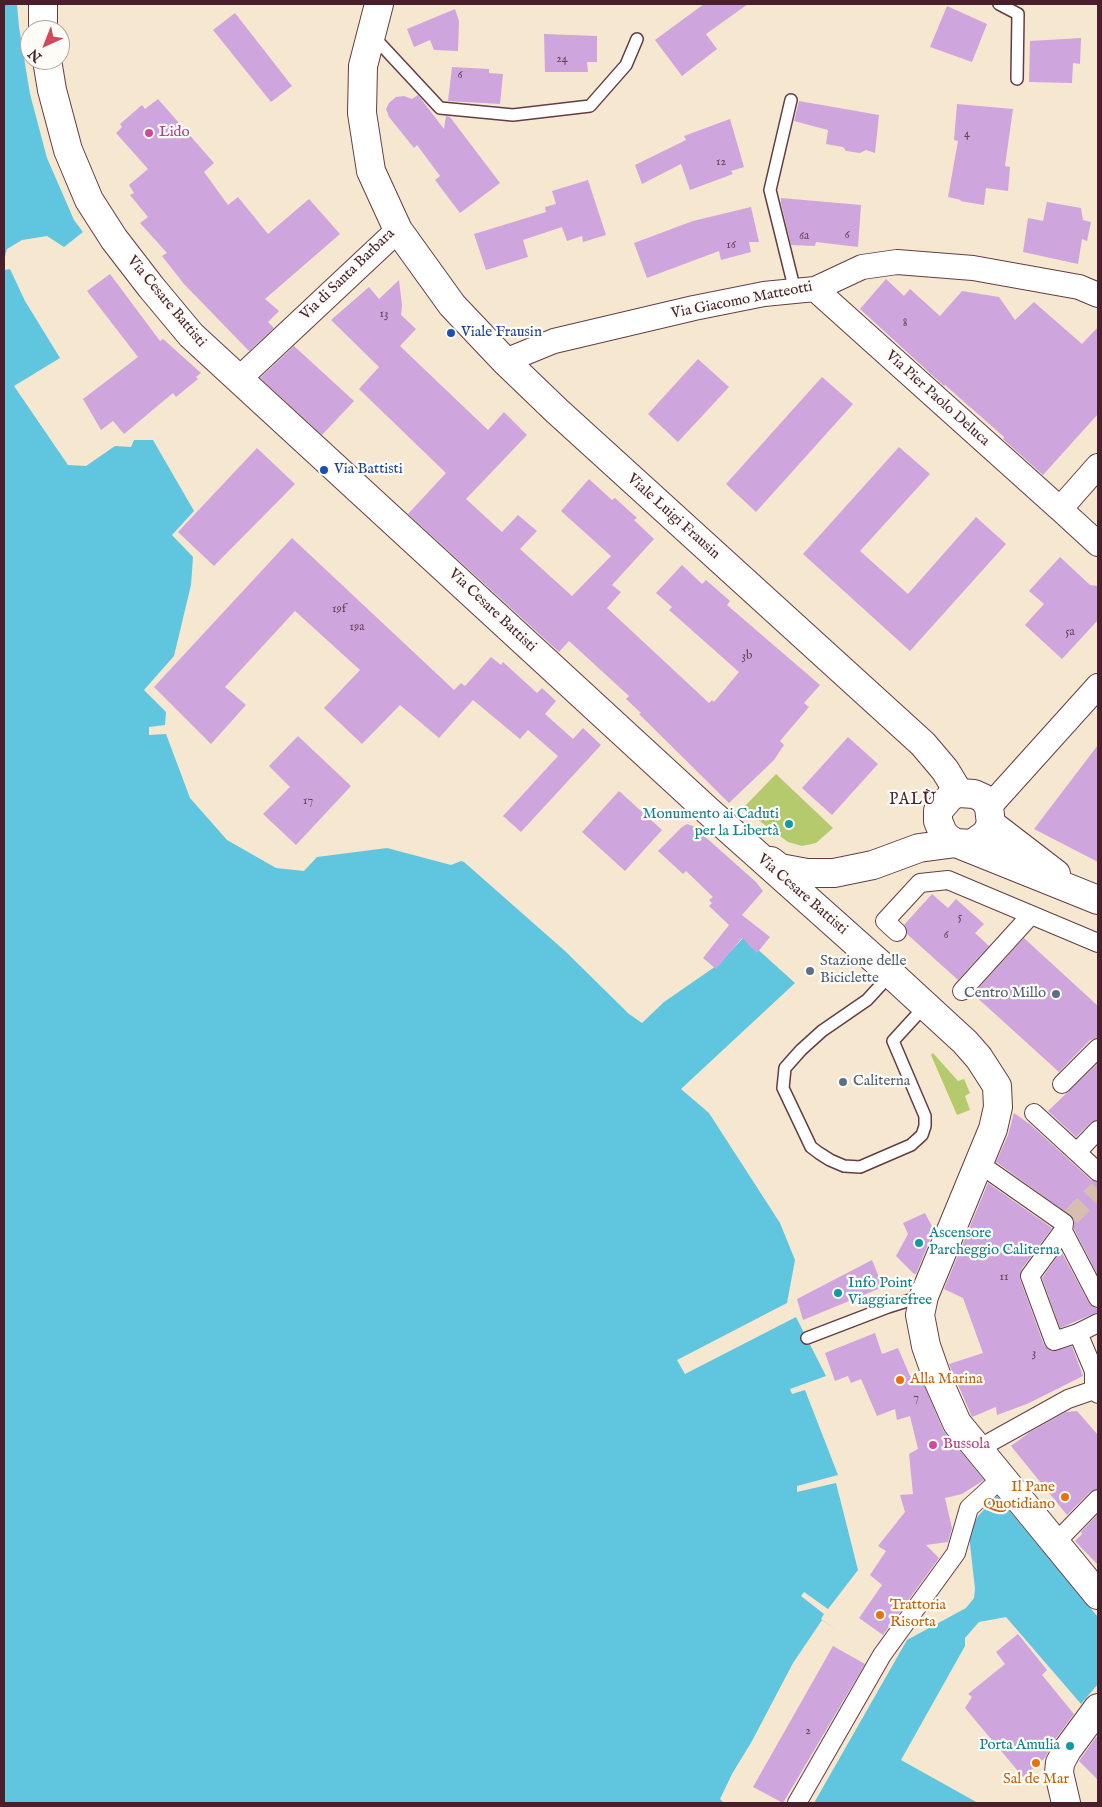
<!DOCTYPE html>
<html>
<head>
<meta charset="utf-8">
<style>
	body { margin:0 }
	#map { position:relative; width:1102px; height:1807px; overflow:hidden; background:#f6e7d1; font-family:"IM FELL English",serif }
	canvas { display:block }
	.frame { position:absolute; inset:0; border:5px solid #4a1f2b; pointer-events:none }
	.north { position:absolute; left:20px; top:20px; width:50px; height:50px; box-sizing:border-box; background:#fdfcf7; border:1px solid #b5a4a5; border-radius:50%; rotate:224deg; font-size:14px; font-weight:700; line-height:20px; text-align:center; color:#4a1f2b }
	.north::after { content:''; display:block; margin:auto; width:18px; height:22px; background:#d1495b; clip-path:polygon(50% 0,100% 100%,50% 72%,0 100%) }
</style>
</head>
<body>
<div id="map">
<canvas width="1102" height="1807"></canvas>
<div class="frame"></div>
<div class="north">N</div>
</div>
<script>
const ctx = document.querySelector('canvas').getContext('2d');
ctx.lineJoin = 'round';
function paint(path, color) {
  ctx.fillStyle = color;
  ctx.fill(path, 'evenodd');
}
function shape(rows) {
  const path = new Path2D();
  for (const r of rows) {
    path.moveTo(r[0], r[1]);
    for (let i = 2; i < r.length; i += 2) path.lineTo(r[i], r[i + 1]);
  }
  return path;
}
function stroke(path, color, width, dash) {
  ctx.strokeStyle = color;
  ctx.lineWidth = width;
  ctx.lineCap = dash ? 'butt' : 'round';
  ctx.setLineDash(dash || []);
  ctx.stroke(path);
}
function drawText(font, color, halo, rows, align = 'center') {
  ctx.font = font + ' "IM FELL English",serif';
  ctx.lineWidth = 4.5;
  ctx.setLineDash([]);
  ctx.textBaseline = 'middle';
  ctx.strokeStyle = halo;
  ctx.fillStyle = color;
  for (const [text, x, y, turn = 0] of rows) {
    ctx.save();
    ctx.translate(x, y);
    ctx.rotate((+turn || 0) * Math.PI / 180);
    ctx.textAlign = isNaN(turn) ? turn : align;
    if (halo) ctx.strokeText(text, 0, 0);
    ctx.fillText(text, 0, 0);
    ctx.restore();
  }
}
paint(shape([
	[776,774,833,828,816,843,802,846,788,842,761,822,745,806],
	[933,1053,958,1081,964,1079,970,1093,965,1096,970,1110,957,1115,931,1055]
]), '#b5c96d');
paint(shape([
	[4,4,17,4,19,27,30,94,47,158,74,220,83,232,64,247,47,236,22,240,7,249,4,260],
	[10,269,25,301,60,358,14,386,68,465,86,466,115,446,131,447,134,440,153,440,194,511,172,535,193,557,191,585,174,656,144,690,166,712,165,725,149,727,149,735,166,734,190,798,227,840,276,868,304,871,317,857,387,848,451,865,461,861,464,862,565,951,629,1014,642,1023,664,1002,719,964,744,937,795,983,681,1089,709,1113,780,1223,795,1260,787,1303,677,1360,685,1374,796,1317,826,1376,790,1389,792,1394,805,1390,838,1475,797,1486,797,1492,836,1483,858,1570,828,1609,804,1592,801,1596,824,1614,821,1619,834,1628,739,1796,749,1803,4,1803,4,270],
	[997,1496,1098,1617,1098,1684,1081,1704,1006,1617,979,1622,965,1638,965,1646,901,1760,978,1803,814,1803,907,1640,966,1608,974,1598,975,1589,970,1544,970,1529,979,1515]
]), '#60c5de');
paint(shape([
	[822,1620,836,1629,742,1795,752,1803,724,1803,720,1799,732,1774,752,1741,793,1663],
	[892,1661,894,1662,811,1803,812,1802]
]), '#f6e7d1');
paint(shape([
	[704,4,748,4,706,34,717,49,682,76,655,40],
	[947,6,987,24,972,62,930,47],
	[455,9,459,21,458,51,434,50,430,40,414,47,407,29],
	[235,13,292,86,271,102,213,30],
	[544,34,597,36,597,62,587,62,588,72,545,72],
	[1081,38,1080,64,1073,63,1072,83,1029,82,1030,41],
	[452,67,489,69,489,73,503,74,500,104,448,101],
	[418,95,444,129,446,116,450,117,500,183,460,213,435,180,440,176,417,145,414,148,389,117,386,109,389,103,396,97,404,96,412,99],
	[158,99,214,163,204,172,228,205,238,197,268,234,309,199,340,234,265,299,279,311,268,322,274,328,249,351,184,284,162,256,167,253,140,223,148,217,130,195,134,193,129,185,148,169,116,133,122,127,120,124,142,105,145,109],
	[799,101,879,115,875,153,866,150,860,153,846,151,843,147,826,144,828,130,794,121],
	[957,104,1013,109,1005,166,1010,167,1008,191,986,188,984,205,960,201,961,200,948,197,958,141,954,140],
	[730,119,744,167,731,171,733,174,690,190,681,164,642,184,635,165,686,140,684,136],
	[588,180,606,235,583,242,582,236,567,241,562,227,523,240,528,257,486,270,474,234,546,212,545,207,556,204,552,191],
	[781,198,861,205,858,247,816,242,815,246,791,245,781,203],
	[1047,202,1081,208,1083,220,1091,222,1087,241,1082,239,1078,264,1023,252,1028,218,1043,221],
	[751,207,759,242,749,242,751,252,721,260,719,251,647,278,634,243,693,221],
	[110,274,160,341,163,339,201,373,196,377,198,379,176,397,173,393,124,434,113,421,101,430,83,399,138,357,87,291],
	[886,279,904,296,910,289,940,316,962,291,999,297,1015,320,1034,302,1082,344,1098,327,1098,414,1043,475,1003,439,1004,437,945,385,944,386,860,309],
	[399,280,402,305,401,315,416,329,400,346,488,430,504,412,527,435,466,499,502,532,518,515,537,531,520,549,572,596,611,556,561,511,589,479,612,500,615,498,637,518,634,520,654,539,612,585,621,592,607,608,709,703,712,700,714,702,739,672,669,610,672,607,656,593,682,565,702,584,706,580,730,601,727,605,820,685,804,703,809,707,780,741,784,745,774,760,729,803,639,714,641,713,626,699,629,696,569,641,559,652,408,514,446,473,359,389,379,367,331,320,369,287,379,299],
	[294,346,354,401,322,435,260,378],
	[698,359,729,387,678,442,648,414],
	[822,377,853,404,756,512,726,484],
	[899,447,930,474,860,551,908,594,976,517,1006,544,910,651,803,554],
	[257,448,295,484,214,566,178,532],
	[292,538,454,690,461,683,465,686,491,657,501,665,503,662,537,693,542,688,556,701,545,714,573,739,583,728,601,745,521,832,503,816,558,756,528,730,520,739,473,700,439,738,400,705,362,744,324,708,360,670,295,611,225,687,246,705,211,744,154,687],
	[1060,557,1090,585,1098,586,1098,620,1062,659,1025,625,1044,604,1029,591],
	[298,736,351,786,296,845,263,814,290,787,269,766],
	[848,737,878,764,832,815,802,788],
	[1098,745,1098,862,1034,829],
	[619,791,662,830,625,871,582,832],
	[687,824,693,826,756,882,763,891,742,915,770,937,757,953,742,938,716,969,703,958,729,925,709,906,712,903,709,900,713,897,686,871,683,874,658,851,682,827],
	[932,894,948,908,956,899,984,924,975,933,989,946,958,980,907,934,904,925],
	[1024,938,1098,1006,1098,1038,1090,1040,1059,1072,973,994],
	[1098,1063,1098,1120,1090,1123,1076,1137,1048,1111],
	[1014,1113,1031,1125,1091,1180,1098,1182,1098,1276,1074,1229,1074,1219,1070,1215,996,1162,1008,1135],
	[988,1183,1052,1228,1021,1270,1020,1279,1044,1345,1048,1349,1052,1351,1072,1346,1083,1376,1027,1404,997,1415,996,1407,972,1417,949,1364,983,1353,963,1298,944,1289],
	[925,1213,934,1230,916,1274,914,1274,896,1256,908,1234,903,1223],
	[1061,1251,1089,1303,1093,1307,1098,1309,1098,1312,1060,1328,1042,1278],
	[872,1260,883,1287,803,1320,797,1299],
	[875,1333,882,1354,898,1348,910,1376,919,1373,943,1430,984,1480,962,1494,945,1498,952,1528,948,1542,926,1545,939,1558,883,1635,859,1618,882,1585,870,1575,886,1551,878,1546,905,1512,900,1495,913,1494,909,1454,918,1449,910,1416,897,1420,895,1409,877,1416,861,1379,851,1383,848,1376,835,1381,825,1353],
	[1077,1411,1098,1435,1098,1489,1090,1492,1067,1515,1011,1446,1030,1432,1066,1412],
	[1098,1514,1098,1565,1075,1541,1082,1534,1081,1532],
	[1018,1634,1047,1670,1042,1675,1074,1714,1054,1741,1045,1758,1023,1777,965,1708,972,1697,968,1694,1005,1664,996,1652],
	[833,1646,865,1664,783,1803,753,1787],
	[1096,1737,1098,1739,1098,1780,1079,1761]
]), '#cfa5de');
stroke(shape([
	[1071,1217,1098,1189]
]), '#d4bfb0', 18, [18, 9]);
const service = shape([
	[999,4,1018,14,1017,79],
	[372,35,440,108,513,115,590,106,626,65,637,39],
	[791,100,770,190,795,291],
	[891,974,867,1000,822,1031,801,1050,785,1068,783,1088,811,1147,819,1153,830,1160,844,1166,860,1167,911,1145,922,1135,925,1126,925,1116,893,1041,925,1006],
	[807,1338,888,1307,923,1296]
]);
const pedestrian = shape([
	[897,932,885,921,920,883,948,880,1098,943],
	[962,991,1031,915],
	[1062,1084,1098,1048],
	[1034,1113,1098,1172],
	[1077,1152,1098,1130],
	[987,1169,1064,1223,1063,1231],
	[1063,1231,1030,1276,1054,1341,1078,1333],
	[1063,1231,1098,1298],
	[1098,1323,1078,1333,1094,1371,1094,1390,1098,1394],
	[978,1449,1068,1399,1094,1390],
	[1062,1536,1098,1499],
	[797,1803,882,1655,956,1553,969,1508,993,1486]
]);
const minor = shape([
	[815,289,1060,509],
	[505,361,554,341,694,308,764,294,815,289,862,267,897,262,973,268,1079,287,1098,295],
	[239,379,398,230],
	[1098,466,1060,509,1098,544],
	[989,807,1098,686]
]);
const tertiary = shape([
	[379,4,363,66,362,113,371,171,398,230,452,305,505,361,557,411,923,744,945,770,959,793]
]);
const secondary = shape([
	[43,4,43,30],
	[47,60,52,90,68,150,89,200,114,239,151,287,191,335,706,809,891,974,965,1042,979,1058,997,1086,998,1107,993,1129,924,1296,920,1315,926,1346,938,1380,957,1423,1098,1595],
	[991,824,1056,874],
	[771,861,780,868,807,873,834,873,873,865,919,848,956,843,972,844,986,834,991,824,989,807,983,798,974,794,959,793,951,796,938,811,938,821,943,833,949,839,956,843,1098,900],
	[1066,1803,1059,1773,1060,1763,1067,1750,1098,1708]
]);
stroke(service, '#643d44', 14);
stroke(pedestrian, '#643d44', 20);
stroke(minor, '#643d44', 26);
stroke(tertiary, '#643d44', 30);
stroke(secondary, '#643d44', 30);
stroke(service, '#fff', 11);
stroke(pedestrian, '#fff', 18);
stroke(minor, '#fff', 24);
stroke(tertiary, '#fff', 28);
stroke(secondary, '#fff', 28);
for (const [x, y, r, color] of [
	[149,133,5,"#d1479c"],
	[451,333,5,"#1a4fb4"],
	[324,470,5,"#1a4fb4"],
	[789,824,5,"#0f9aa8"],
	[810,971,5,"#5c6f8a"],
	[1056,994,5,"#5c6f8a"],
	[843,1082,5,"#5c6f8a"],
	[919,1243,5,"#0f9aa8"],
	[838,1293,5,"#0f9aa8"],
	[900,1380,5,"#e8710a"],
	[933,1445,5,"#d1479c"],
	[1065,1497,5,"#e8710a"],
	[880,1615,5,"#e8710a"],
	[1070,1746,5,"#0f9aa8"],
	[1036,1763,5,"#e8710a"]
]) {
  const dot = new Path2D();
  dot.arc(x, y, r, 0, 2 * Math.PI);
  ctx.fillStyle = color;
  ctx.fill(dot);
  stroke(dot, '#fdfcf7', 2);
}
drawText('12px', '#6b4058', null, [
	["24",562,60],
	["6",460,76],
	["4",967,135],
	["12",721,163],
	["6",847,236],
	["6a",804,237],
	["16",731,246],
	["13",384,315],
	["8",905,324],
	["19f",339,610],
	["19a",357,628],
	["5a",1070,633],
	["3b",747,657],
	["17",308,802],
	["5",960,918],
	["6",946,936],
	["11",1004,1278],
	["3",1034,1354],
	["7",916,1399],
	["2",808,1732]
]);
drawText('15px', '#b23c85', '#fdfcf7', [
	["Lido",159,133],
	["Bussola",943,1445]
], 'left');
drawText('15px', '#4a1f2b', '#fdfcf7', [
	["Via di Santa Barbara",348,275,-44],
	["Via Giacomo Matteotti",742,301,-11],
	["Via Cesare Battisti",166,302,50],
	["Via Pier Paolo Deluca",937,399,42],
	["Viale Luigi Frausin",673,517,42],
	["Via Cesare Battisti",492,611,43],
	["Via Cesare Battisti",802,895,41]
]);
drawText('15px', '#164399', '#fdfcf7', [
	["Viale Frausin",461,333],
	["Via Battisti",334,470]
], 'left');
drawText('15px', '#0d838f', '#fdfcf7', [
	["Monumento ai Caduti",779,815],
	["per la Libertà",779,832],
	["Ascensore",929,1234,"left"],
	["Parcheggio Caliterna",929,1251,"left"],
	["Info Point",848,1284,"left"],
	["Viaggiarefree",848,1301,"left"],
	["Porta Amulia",1060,1746]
], 'right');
drawText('15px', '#4e5e75', '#fdfcf7', [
	["Stazione delle",820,962],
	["Biciclette",820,979],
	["Centro Millo",1046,994,"right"],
	["Caliterna",853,1082]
], 'left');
drawText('15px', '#c56008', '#fdfcf7', [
	["Alla Marina",910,1380],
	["Il Pane",1055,1488,"right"],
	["Quotidiano",1055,1505,"right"],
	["Trattoria",890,1606],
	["Risorta",890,1623],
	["Sal de Mar",1036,1780,"center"]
], 'left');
ctx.letterSpacing = '1px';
drawText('16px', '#4a1f2b', '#fdfcf7', [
	["PALÙ",913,801]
]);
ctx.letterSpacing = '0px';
</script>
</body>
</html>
